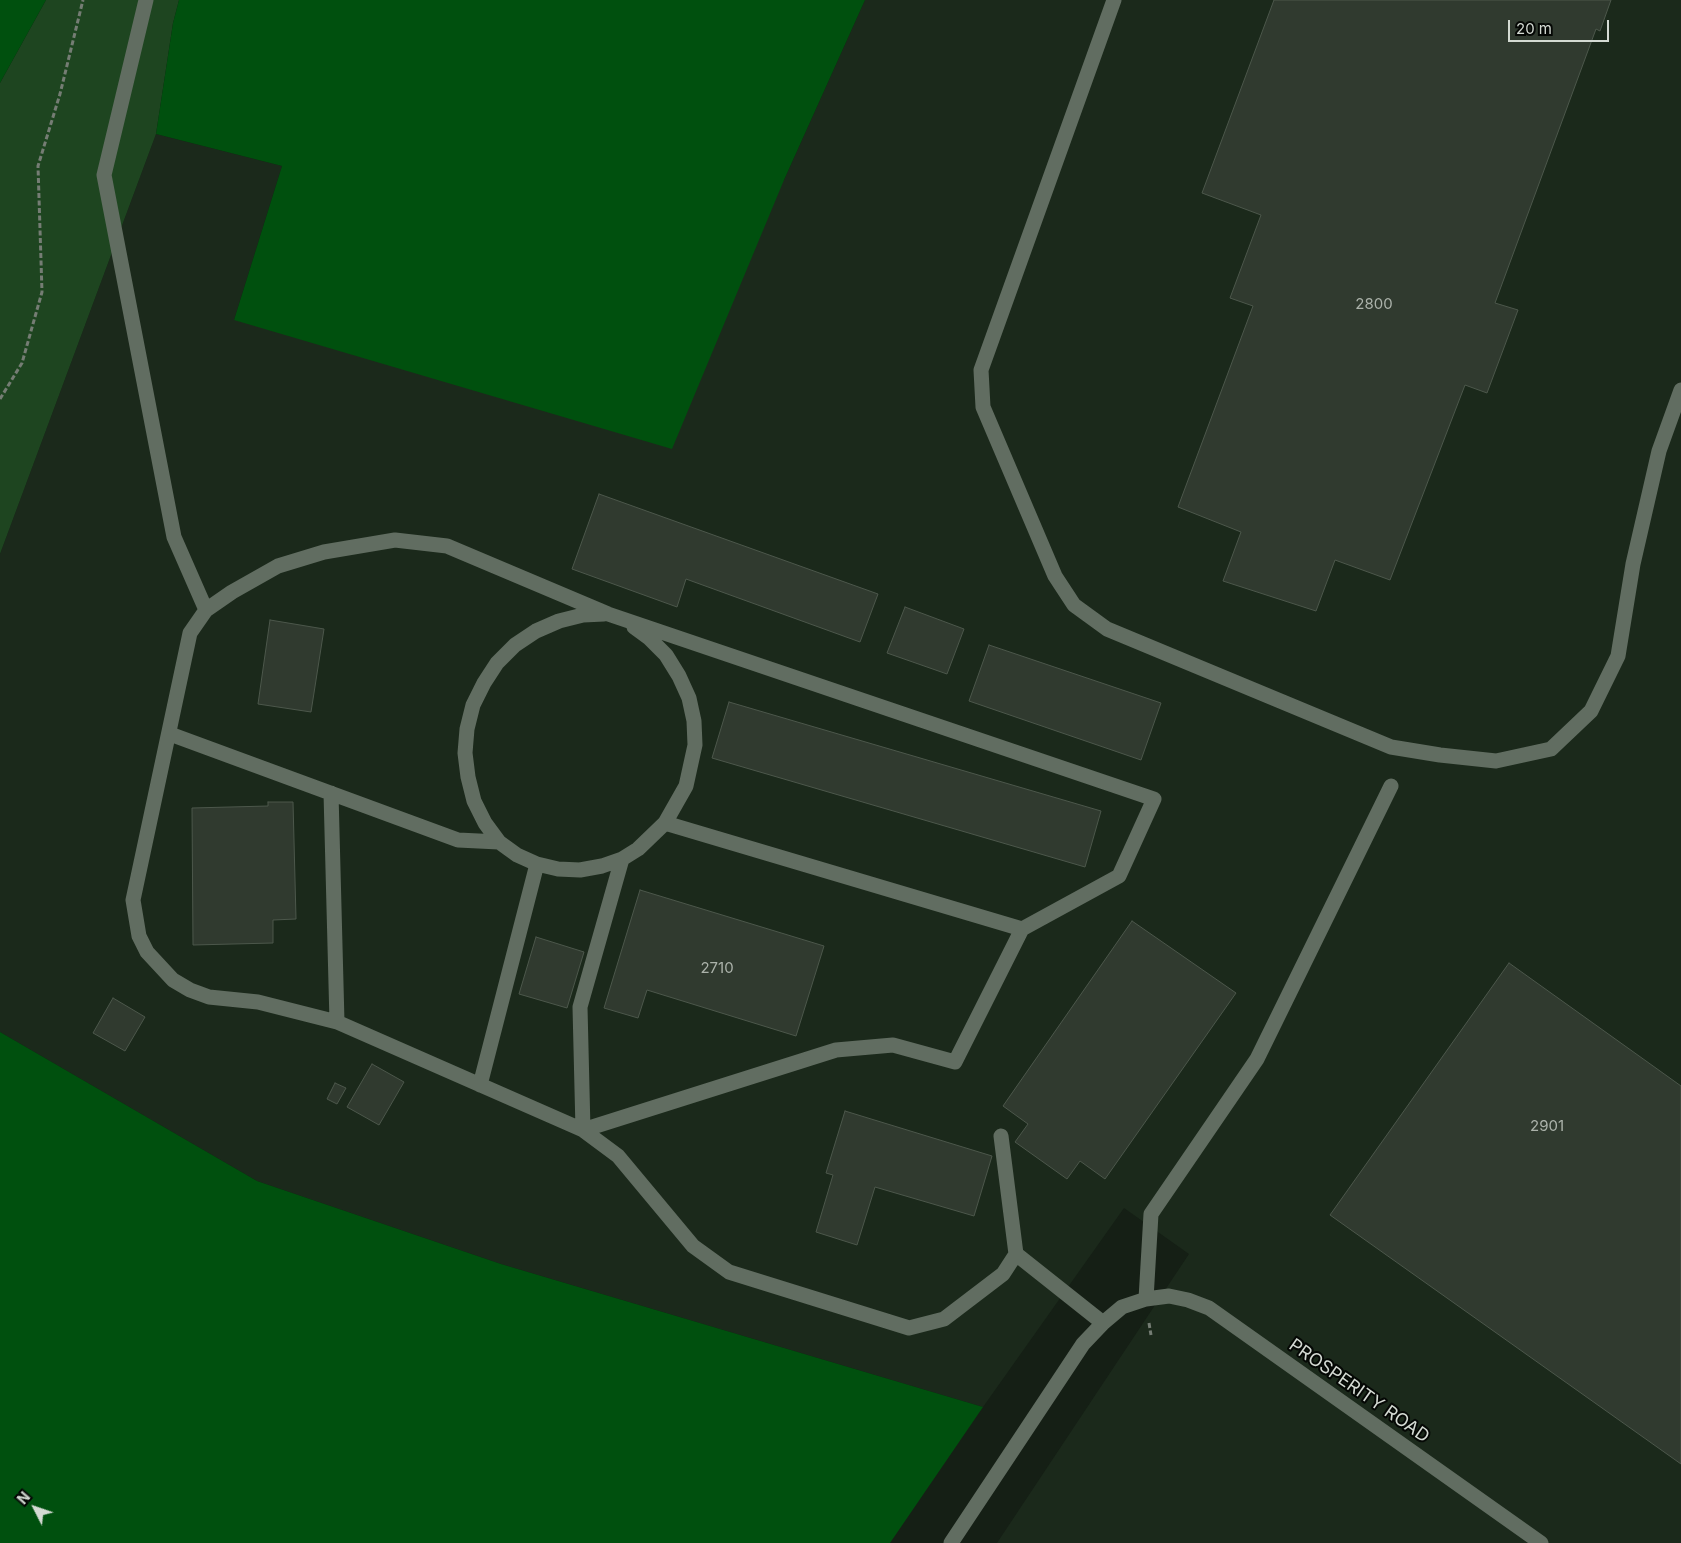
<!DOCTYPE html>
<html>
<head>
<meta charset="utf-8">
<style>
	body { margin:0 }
	#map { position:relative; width:1681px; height:1543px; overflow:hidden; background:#151f15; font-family:Inter,sans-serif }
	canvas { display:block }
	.north { position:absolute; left:10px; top:1483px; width:50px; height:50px; -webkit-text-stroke:4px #050805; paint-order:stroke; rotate:311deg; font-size:14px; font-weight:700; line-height:20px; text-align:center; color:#d4dad3 }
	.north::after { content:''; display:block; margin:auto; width:18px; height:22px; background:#d4dad3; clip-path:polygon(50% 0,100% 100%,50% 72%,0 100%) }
	.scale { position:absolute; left:1508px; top:20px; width:101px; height:22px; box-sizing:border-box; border:2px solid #d4dad3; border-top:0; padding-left:6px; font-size:15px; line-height:18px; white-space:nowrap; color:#d4dad3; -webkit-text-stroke:4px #050805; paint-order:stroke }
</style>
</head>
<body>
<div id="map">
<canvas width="1681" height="1543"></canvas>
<div class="north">N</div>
<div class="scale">20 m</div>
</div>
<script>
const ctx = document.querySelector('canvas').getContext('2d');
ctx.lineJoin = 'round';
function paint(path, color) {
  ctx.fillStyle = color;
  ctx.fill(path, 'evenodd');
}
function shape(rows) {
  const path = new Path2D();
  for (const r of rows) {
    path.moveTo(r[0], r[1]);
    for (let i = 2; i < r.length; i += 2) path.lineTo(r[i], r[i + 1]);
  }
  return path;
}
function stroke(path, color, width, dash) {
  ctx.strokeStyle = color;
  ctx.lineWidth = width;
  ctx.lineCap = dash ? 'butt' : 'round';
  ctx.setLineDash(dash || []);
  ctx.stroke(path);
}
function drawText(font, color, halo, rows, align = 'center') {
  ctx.font = font + ' Inter,sans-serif';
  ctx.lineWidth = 4;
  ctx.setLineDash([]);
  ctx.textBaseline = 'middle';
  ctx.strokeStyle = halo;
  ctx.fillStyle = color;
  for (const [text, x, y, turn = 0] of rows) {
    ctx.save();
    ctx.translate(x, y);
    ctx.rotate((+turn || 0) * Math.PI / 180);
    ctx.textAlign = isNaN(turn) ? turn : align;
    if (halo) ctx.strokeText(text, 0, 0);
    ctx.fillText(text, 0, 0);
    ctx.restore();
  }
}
paint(shape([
	[865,0,1681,0,1681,1543,997,1543,1189,1254,1124,1208,983,1407,501,1264,257,1181,0,1032,0,554,156,134,282,166,234,320,784,180]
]), '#1b291b');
paint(shape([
	[46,0,179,0,173,23,156,134,0,554,0,83]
]), '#1e4520');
paint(shape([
	[0,0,46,0,0,83],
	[179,0,865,0,784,180,672,449,234,320,282,166,156,134,173,23],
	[0,1032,257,1181,501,1264,983,1407,890,1543,0,1543]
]), '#00500e');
const building = shape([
	[1274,0,1611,0,1600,31,1596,29,1495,303,1518,310,1487,393,1465,385,1390,580,1335,560,1316,611,1223,581,1241,532,1178,507,1253,306,1230,298,1261,215,1202,193,1274,0],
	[599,494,878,594,860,642,686,579,677,607,572,569,599,494],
	[905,607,964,629,947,674,887,653,905,607],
	[270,620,324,629,311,712,258,704,270,620],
	[989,645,1161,703,1141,760,969,701,989,645],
	[729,702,1101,811,1085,867,712,758,729,702],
	[268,802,293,802,296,919,273,920,273,943,193,945,192,808,268,806,268,802],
	[640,890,824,946,796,1036,647,990,638,1018,604,1008,640,890],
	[1132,921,1236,993,1105,1179,1080,1161,1067,1179,1015,1142,1028,1124,1003,1106,1132,921],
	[536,937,584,952,567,1008,519,994,536,937],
	[1509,963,1681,1086,1681,1464,1330,1215,1509,963],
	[113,998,145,1017,125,1051,93,1033,113,998],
	[372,1064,404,1082,379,1125,347,1107,372,1064],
	[335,1083,346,1088,337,1104,327,1099,335,1083],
	[845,1111,992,1156,974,1216,875,1187,857,1245,816,1232,833,1175,826,1173,845,1111]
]);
paint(building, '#303a2f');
stroke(building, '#4c574b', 1);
stroke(shape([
	[0,399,22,363,42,292,38,166,60,94,83,0],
	[1149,1323,1151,1335]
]), '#757d74', 3, [5, 2.5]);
stroke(shape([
	[146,0,104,175,174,537,206,610],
	[1114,0,981,370,983,407,1055,576,1074,605,1107,629,1391,747,1440,755,1496,761,1551,749,1591,711,1618,656,1633,564,1659,451,1681,390],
	[170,734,458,840,499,842,517,855,537,864,558,869,580,870,602,866,622,859,638,849,665,823,686,786,695,745,694,721,689,698,679,676,666,655,649,638,634,627],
	[331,793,337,1022],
	[665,823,1022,929],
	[499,842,485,823,474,801,468,777,465,753,467,729,473,705,484,683,497,663,515,645,536,631,559,621,583,615,604,614],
	[622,859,580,1007,583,1130,836,1050,893,1045,955,1062,1022,929,1119,876,1154,799,608,614,447,546,395,540,324,552,278,566,232,592,206,610,190,633,133,900,139,936,147,952,173,980,190,990,209,997,258,1002,337,1022,583,1130,618,1156,693,1246,729,1272,909,1328,944,1319,1003,1274,1016,1254,1001,1136],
	[480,1085,537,864],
	[1016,1254,1103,1323],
	[1146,1299,1151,1214,1257,1059,1391,786],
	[951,1543,1083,1344,1103,1323,1122,1307,1146,1299,1169,1296,1188,1300,1209,1308,1541,1543]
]), '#616d61', 15);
drawText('15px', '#abb2aa', null, [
	["2800",1374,304],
	["2710",717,968],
	["2901",1547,1126]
]);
drawText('18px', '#d4dad3', '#050805', [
	["PROSPERITY ROAD",1359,1391,35]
]);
</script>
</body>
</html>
